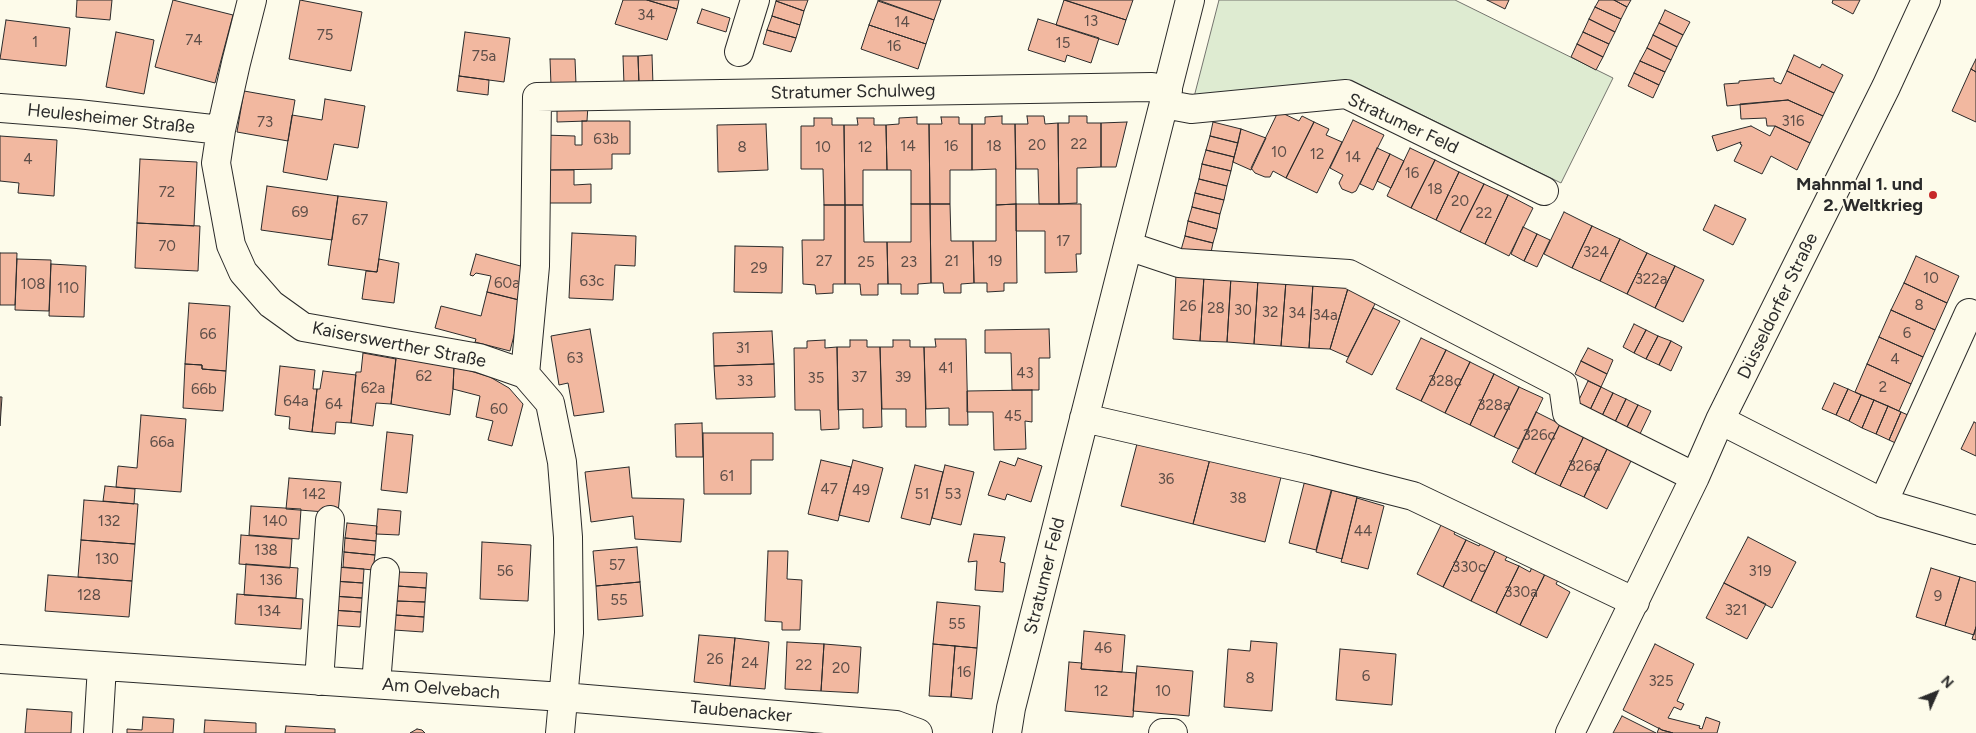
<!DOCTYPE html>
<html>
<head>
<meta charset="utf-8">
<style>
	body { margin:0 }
	#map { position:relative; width:1976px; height:733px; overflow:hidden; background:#fdfbea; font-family:Figtree,sans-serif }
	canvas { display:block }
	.north { position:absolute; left:1911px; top:668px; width:50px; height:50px; -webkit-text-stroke:4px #fdfbea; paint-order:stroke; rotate:46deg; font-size:14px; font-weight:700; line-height:20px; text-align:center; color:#2b2b2b }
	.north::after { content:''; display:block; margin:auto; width:18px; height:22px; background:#2b2b2b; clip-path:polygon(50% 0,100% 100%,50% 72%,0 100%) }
</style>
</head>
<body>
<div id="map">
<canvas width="1976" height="733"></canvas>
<div class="north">N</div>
</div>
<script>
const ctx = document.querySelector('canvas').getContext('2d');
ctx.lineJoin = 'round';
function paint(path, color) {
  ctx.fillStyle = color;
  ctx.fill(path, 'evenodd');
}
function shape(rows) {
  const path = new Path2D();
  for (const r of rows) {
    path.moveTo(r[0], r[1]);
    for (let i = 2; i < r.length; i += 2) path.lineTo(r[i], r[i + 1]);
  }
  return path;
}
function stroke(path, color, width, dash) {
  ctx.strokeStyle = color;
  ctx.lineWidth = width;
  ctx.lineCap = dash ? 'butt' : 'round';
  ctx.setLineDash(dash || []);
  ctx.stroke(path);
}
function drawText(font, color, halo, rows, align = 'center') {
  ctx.font = font + ' Figtree,sans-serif';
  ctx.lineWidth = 4;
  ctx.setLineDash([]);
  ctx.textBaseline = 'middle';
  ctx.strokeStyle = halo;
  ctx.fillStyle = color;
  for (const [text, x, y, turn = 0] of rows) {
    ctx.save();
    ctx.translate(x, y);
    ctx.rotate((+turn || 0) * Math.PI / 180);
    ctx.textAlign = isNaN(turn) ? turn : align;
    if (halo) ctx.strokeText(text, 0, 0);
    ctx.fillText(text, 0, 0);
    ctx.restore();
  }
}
const green = shape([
	[1219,0,1455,0,1613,78,1561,183,1351,80,1194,97,1219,0]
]);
paint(green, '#deebd1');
stroke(green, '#74746e', 1);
const building = shape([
	[77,0,112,0,110,20,76,17,77,0],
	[173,0,233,15,215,83,155,67,173,0],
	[300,0,362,12,351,71,289,59,300,0],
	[623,0,647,0,677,9,667,40,615,24,623,0],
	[647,0,679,0,677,9,647,0],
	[777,0,808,0,804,11,776,1,777,0],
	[878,0,941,0,934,20,878,0],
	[1064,0,1126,20,1118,45,1056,25,1064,0],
	[1065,0,1133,0,1126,20,1065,0],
	[1487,0,1509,0,1505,9,1487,0],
	[1599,0,1614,0,1627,7,1621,19,1595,7,1599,0],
	[1614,0,1631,0,1627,7,1614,0],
	[1833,0,1860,0,1853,14,1832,3,1833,0],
	[776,1,804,11,800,25,772,16,776,1],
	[878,1,934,20,926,44,869,25,878,1],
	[1595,7,1621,19,1615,32,1589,19,1595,7],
	[702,9,730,18,726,32,697,23,702,9],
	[1665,10,1690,22,1683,35,1659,23,1665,10],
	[772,16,800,25,796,38,767,30,772,16],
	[1038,19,1099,38,1091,63,1067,55,1065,62,1028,50,1038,19],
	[1589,19,1615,32,1609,44,1583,32,1589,19],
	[6,20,70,28,66,66,0,59,6,20],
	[1659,23,1683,35,1677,47,1653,35,1659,23],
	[869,25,926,44,918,69,861,49,869,25],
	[767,30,796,38,791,52,763,44,767,30],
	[116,32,154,40,144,94,106,87,116,32],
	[465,32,510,38,504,82,459,76,465,32],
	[1583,32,1609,44,1603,57,1577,44,1583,32],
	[1653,35,1677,47,1671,60,1647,48,1653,35],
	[1577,44,1603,57,1596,70,1571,57,1577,44],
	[1647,48,1671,60,1665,72,1640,61,1647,48],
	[652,55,653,85,639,85,638,56,652,55],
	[1794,55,1820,68,1822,64,1843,75,1834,93,1787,71,1794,55],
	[623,56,638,56,639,85,624,85,623,56],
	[550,59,575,59,576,84,551,85,550,59],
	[1976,59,1976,72,1971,69,1976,59],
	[1640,61,1665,72,1659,85,1634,73,1640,61],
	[1971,69,1976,72,1976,122,1952,111,1971,69],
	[1787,71,1834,93,1823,116,1788,100,1727,106,1724,84,1739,83,1739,81,1774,78,1774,81,1781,84,1787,71],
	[1634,73,1659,85,1653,98,1628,86,1634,73],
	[459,76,489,80,488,95,457,91,459,76],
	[244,91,295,100,288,141,237,132,244,91],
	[325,99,365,106,358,148,334,144,327,180,283,172,292,115,322,120,325,99],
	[1788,100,1823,116,1810,143,1775,126,1767,126,1766,118,1741,119,1740,104,1788,100],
	[557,105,588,105,587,121,557,122,557,105],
	[1282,113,1299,121,1302,116,1314,122,1286,178,1273,171,1270,177,1265,177,1255,173,1251,168,1277,114,1282,113],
	[1002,116,1002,124,1015,124,1016,204,996,205,996,169,972,170,972,124,985,124,985,117,1002,116],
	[1027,116,1044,116,1045,124,1058,123,1059,204,1039,204,1038,169,1016,169,1015,124,1028,124,1027,116],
	[1069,116,1087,116,1087,123,1101,123,1101,167,1077,168,1077,203,1059,204,1058,123,1069,123,1069,116],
	[917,117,917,124,929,124,930,204,911,204,911,170,887,170,886,125,899,124,899,118,917,117],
	[941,117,959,117,959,124,972,124,972,170,950,170,950,204,930,204,929,124,942,124,941,117],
	[814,118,832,118,832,125,844,125,845,205,824,205,823,169,801,169,801,126,814,126,814,118],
	[857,118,874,118,874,125,886,125,887,170,863,170,863,205,845,205,844,125,858,125,857,118],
	[1353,120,1384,135,1356,191,1352,193,1342,189,1339,183,1343,175,1330,168,1353,120],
	[582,121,630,121,630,154,612,154,612,169,543,170,543,135,575,136,575,145,582,145,582,121],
	[1127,122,1116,167,1101,167,1101,123,1127,122],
	[1213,122,1241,129,1238,143,1210,136,1213,122],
	[1314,122,1329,129,1326,135,1342,142,1317,193,1286,178,1314,122],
	[766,124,768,170,718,172,717,125,766,124],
	[1751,126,1770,136,1775,126,1810,143,1797,170,1771,156,1762,174,1734,161,1742,145,1740,144,1741,142,1717,151,1712,136,1751,126],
	[1241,129,1266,138,1251,170,1233,162,1241,129],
	[0,136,57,140,54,196,18,193,19,183,0,181,0,136],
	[1210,136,1238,143,1234,157,1206,150,1210,136],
	[1377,148,1390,154,1373,190,1360,184,1377,148],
	[1410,148,1435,160,1411,208,1387,196,1410,148],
	[1206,150,1234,157,1231,171,1202,164,1206,150],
	[1390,154,1404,161,1391,188,1377,181,1390,154],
	[140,159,197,162,194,226,137,223,140,159],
	[1435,160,1459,172,1436,220,1411,208,1435,160],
	[1202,164,1231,171,1227,186,1199,179,1202,164],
	[543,170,574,170,574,185,591,184,591,203,543,203,543,170],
	[1459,172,1484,184,1460,232,1436,220,1459,172],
	[1199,179,1227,186,1224,200,1195,193,1199,179],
	[1484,184,1508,195,1485,244,1460,232,1484,184],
	[267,186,338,196,332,240,261,230,267,186],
	[1195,193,1224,200,1220,214,1192,207,1195,193],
	[1508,195,1533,208,1509,256,1485,244,1508,195],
	[338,196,387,202,377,272,328,265,338,196],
	[911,204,930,204,931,283,918,284,918,294,901,294,901,284,888,284,887,242,911,242,911,204],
	[930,204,950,204,951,241,973,241,974,283,961,284,961,293,944,293,943,283,931,283,930,204],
	[1016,204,1081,204,1081,254,1076,254,1077,272,1045,273,1045,231,1016,231,1016,204],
	[1016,204,1017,283,1004,283,1004,291,987,292,987,283,974,283,973,241,996,241,996,205,1016,204],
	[824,205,845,205,845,284,833,284,833,293,816,294,815,285,803,284,802,240,824,240,824,205],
	[845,205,863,205,864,242,887,242,888,284,878,284,878,295,861,295,860,284,845,284,845,205],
	[1715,205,1746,219,1733,245,1703,230,1715,205],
	[1192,207,1220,214,1217,229,1188,221,1192,207],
	[1564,212,1592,226,1572,268,1544,254,1564,212],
	[1188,221,1217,229,1213,243,1185,236,1188,221],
	[137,223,200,226,198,271,135,268,137,223],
	[1592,226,1620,239,1600,281,1572,268,1592,226],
	[1523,227,1537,234,1524,261,1511,254,1523,227],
	[572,233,636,236,635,266,615,265,613,300,569,298,572,233],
	[1537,234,1550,240,1537,267,1524,261,1537,234],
	[1185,236,1213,243,1210,257,1181,250,1185,236],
	[1620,239,1647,253,1627,294,1600,281,1620,239],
	[735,246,783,247,782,293,734,292,735,246],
	[0,253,17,253,15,305,0,305,0,253],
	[1647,253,1675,266,1655,308,1627,294,1647,253],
	[476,254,528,268,523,301,487,292,491,276,476,273,473,276,470,275,476,254],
	[1916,256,1959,276,1947,303,1904,283,1916,256],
	[17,259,51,260,49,311,15,310,17,259],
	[379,259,399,263,394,303,362,299,366,271,377,272,379,259],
	[51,264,86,266,84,317,49,316,51,264],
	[1675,266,1704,280,1683,322,1655,308,1675,266],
	[1176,274,1204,276,1200,341,1173,339,1176,274],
	[1204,276,1231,277,1227,342,1200,341,1204,276],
	[1231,277,1258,279,1254,344,1227,342,1231,277],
	[1258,279,1286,281,1281,346,1254,344,1258,279],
	[1286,281,1313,283,1309,348,1281,346,1286,281],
	[1313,283,1349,285,1330,349,1309,348,1313,283],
	[1904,283,1947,303,1935,330,1891,310,1904,283],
	[1349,285,1377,300,1348,357,1330,349,1349,285],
	[487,292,523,301,510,351,475,342,476,339,435,328,441,306,481,316,487,292],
	[189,303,230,306,226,371,202,369,202,365,185,364,189,303],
	[1373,308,1400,321,1372,375,1346,362,1373,308],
	[1891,310,1935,330,1923,357,1879,337,1891,310],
	[1634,324,1646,330,1634,353,1623,347,1634,324],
	[590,329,604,412,574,416,568,383,559,385,551,336,590,329],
	[1049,329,1050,358,1039,358,1039,390,1012,390,1011,353,985,353,985,330,1049,329],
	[1646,330,1658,336,1646,359,1634,353,1646,330],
	[772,331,774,364,714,366,713,333,772,331],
	[1658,336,1671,341,1659,365,1646,359,1658,336],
	[1879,337,1923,357,1911,384,1867,364,1879,337],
	[1421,338,1446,350,1421,401,1396,389,1421,338],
	[935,339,966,339,968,425,949,425,949,408,926,409,924,347,936,347,935,339],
	[825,340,825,348,837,347,839,429,821,430,820,410,795,410,794,348,807,348,807,341,825,340],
	[850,340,867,340,867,347,880,347,882,427,863,428,863,409,838,410,837,347,850,347,850,340],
	[893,340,910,340,910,347,924,347,926,427,906,427,906,409,882,409,880,347,893,347,893,340],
	[1671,341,1682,347,1671,371,1659,365,1671,341],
	[1588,348,1613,360,1607,374,1581,361,1588,348],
	[1446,350,1470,362,1445,413,1421,401,1446,350],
	[363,353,396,359,391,404,376,403,373,426,351,423,356,372,361,372,363,353],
	[396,357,454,366,453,389,450,415,391,404,396,357],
	[1581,361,1607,374,1601,387,1575,374,1581,361],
	[1470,362,1494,374,1470,425,1445,413,1470,362],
	[185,364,202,365,202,369,226,371,223,411,183,408,185,364],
	[774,364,775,397,716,399,714,366,774,364],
	[1867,364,1911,384,1899,411,1855,392,1867,364],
	[280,366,315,370,313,389,317,389,312,432,289,429,290,417,275,415,280,366],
	[454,366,490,377,509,388,523,404,512,446,488,440,493,421,476,417,480,396,453,389,454,366],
	[323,371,356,375,351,423,336,422,335,434,312,432,317,389,320,389,323,371],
	[1494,374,1519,387,1494,437,1470,425,1494,374],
	[1588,381,1601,387,1589,412,1576,406,1588,381],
	[1834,383,1848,389,1836,415,1822,409,1834,383],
	[1519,387,1543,398,1519,449,1494,437,1519,387],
	[1601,387,1613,393,1601,418,1589,412,1601,387],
	[1848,389,1861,395,1849,421,1836,415,1848,389],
	[1032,390,1032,422,1025,421,1026,449,994,450,993,412,967,412,967,391,1032,390],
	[1613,393,1626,399,1614,424,1601,418,1613,393],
	[1861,395,1874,400,1862,428,1849,421,1861,395],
	[0,397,2,397,0,426,0,397],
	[1626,399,1638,405,1626,429,1614,424,1626,399],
	[1874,400,1888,406,1876,434,1862,428,1874,400],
	[1638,405,1651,411,1639,436,1626,429,1638,405],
	[1888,406,1901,412,1889,440,1876,434,1888,406],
	[1536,412,1560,424,1535,474,1512,462,1536,412],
	[1901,412,1915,418,1902,446,1889,440,1901,412],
	[141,415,186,419,181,492,116,487,118,466,137,468,141,415],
	[1974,422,1976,423,1976,456,1961,449,1974,422],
	[702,423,703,457,676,457,675,424,702,423],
	[1560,424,1584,436,1560,486,1535,474,1560,424],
	[387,432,413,435,407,493,381,490,387,432],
	[703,433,773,433,773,460,751,460,751,494,704,494,703,433],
	[1139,436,1211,455,1193,524,1121,506,1139,436],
	[1584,436,1608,447,1584,497,1560,486,1584,436],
	[1608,447,1632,459,1607,509,1584,497,1608,447],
	[1211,455,1282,473,1265,542,1193,524,1211,455],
	[1018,458,1042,466,1031,502,1007,494,1005,500,988,495,1000,461,1015,466,1018,458],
	[821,460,851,467,838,521,808,514,821,460],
	[853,460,883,468,869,522,839,515,853,460],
	[915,465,943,472,930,525,901,518,915,465],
	[945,465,974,472,961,525,932,518,945,465],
	[629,467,632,498,684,499,681,542,635,539,633,516,591,522,585,472,629,467],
	[289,478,341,482,338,513,286,509,289,478],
	[1305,480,1332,487,1316,550,1289,543,1305,480],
	[105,486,135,489,134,504,103,501,105,486],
	[1332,490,1357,497,1342,559,1316,552,1332,490],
	[1357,498,1384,506,1368,569,1341,562,1357,498],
	[84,500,138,504,135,544,81,540,84,500],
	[251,506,301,509,299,539,249,535,251,506],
	[378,509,401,511,399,535,376,534,378,509],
	[347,523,377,526,376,541,345,538,347,523],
	[1442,523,1456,530,1454,534,1466,540,1443,587,1417,574,1442,523],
	[974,534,1005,537,1000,562,1005,563,1003,592,975,590,977,561,968,562,974,534],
	[241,535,292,539,290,568,239,564,241,535],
	[1748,537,1796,562,1772,608,1724,583,1748,537],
	[345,538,376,541,375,555,344,552,345,538],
	[81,540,135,544,132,581,78,577,81,540],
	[1466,540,1479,546,1481,542,1496,549,1471,601,1443,587,1466,540],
	[482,542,531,545,528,601,480,599,482,542],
	[637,547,640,582,596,586,593,551,637,547],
	[1496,549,1508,555,1505,560,1519,566,1496,613,1471,601,1496,549],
	[768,551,788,551,787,579,802,580,800,630,782,630,782,622,765,621,768,551],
	[344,552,375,555,373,570,343,567,344,552],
	[246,564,298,568,296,598,244,595,246,564],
	[1519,566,1530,572,1532,567,1545,574,1520,625,1496,613,1519,566],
	[335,567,364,569,363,583,333,581,335,567],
	[1931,568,1960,577,1945,626,1916,617,1931,568],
	[398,572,427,573,426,588,397,586,398,572],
	[1545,574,1558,580,1556,584,1570,592,1547,638,1520,625,1545,574],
	[48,575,132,581,129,617,45,611,48,575],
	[1960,577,1976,582,1976,627,1974,635,1945,626,1960,577],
	[333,581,363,583,362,598,332,596,333,581],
	[640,582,643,616,598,620,596,586,640,582],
	[1724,583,1766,604,1747,639,1706,618,1724,583],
	[397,586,426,588,425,602,396,601,397,586],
	[237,594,303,599,301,629,235,624,237,594],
	[332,596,362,598,361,612,331,610,332,596],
	[396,601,425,602,424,617,395,615,396,601],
	[937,602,980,606,977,648,933,644,937,602],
	[331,610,361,612,360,627,330,625,331,610],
	[395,615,424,617,423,632,394,630,395,615],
	[1976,627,1976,640,1972,639,1976,627],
	[1084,631,1125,635,1122,672,1081,669,1084,631],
	[699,635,735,638,730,686,694,682,699,635],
	[735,638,769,642,765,689,730,686,735,638],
	[1251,641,1277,643,1272,711,1224,707,1228,649,1250,651,1251,641],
	[787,642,824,644,821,691,785,689,787,642],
	[824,644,861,647,858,693,821,691,824,644],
	[933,644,955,646,951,697,929,696,933,644],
	[1655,644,1694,664,1677,701,1684,704,1681,710,1674,707,1668,718,1700,726,1699,728,1702,729,1706,717,1720,722,1717,733,1673,733,1662,730,1623,710,1655,644],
	[955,646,977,648,972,699,951,697,955,646],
	[1340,649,1396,654,1392,705,1336,700,1340,649],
	[1069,662,1082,663,1081,669,1136,673,1133,717,1065,711,1069,662],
	[1137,666,1193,671,1189,716,1133,711,1137,666],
	[27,709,72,712,71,733,25,733,27,709],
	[1622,716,1656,733,1613,733,1622,716],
	[143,717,174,719,173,733,127,733,127,729,142,730,143,717],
	[205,720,256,723,256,733,204,733,205,720],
	[286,726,335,729,335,733,285,733,286,726],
	[1659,728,1662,730,1673,733,1657,733,1659,728],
	[417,729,422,730,425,733,410,733,417,729]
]);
paint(building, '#f2b8a0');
stroke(building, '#2b2b2b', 1);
const minor = shape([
	[252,0,236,63,221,130,216,163,231,245,243,272,271,304,303,327,479,358,525,374,550,403,562,462,568,537,569,633,560,733],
	[739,52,755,0],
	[1164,104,1191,109,1346,94,1544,191],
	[0,108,78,114,221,130],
	[1128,246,1179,263,1349,274,1563,385,1567,413,1695,477],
	[525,374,535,266,537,97,1152,87,1168,90],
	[1084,418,1307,469,1413,496,1635,602],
	[1720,420,1883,503,1976,530],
	[1883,503,1969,313],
	[0,659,563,697,896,725,918,733],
	[319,681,330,520],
	[376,684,385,572],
	[98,733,102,666],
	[1007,733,1011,708,1190,0],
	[1163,733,1173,733],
	[1570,733,1695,477,1720,420,1886,87,1926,0]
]);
stroke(minor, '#2b2b2b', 30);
stroke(minor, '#fdfbea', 28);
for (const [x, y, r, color] of [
	[1933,195,5,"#c62828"]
]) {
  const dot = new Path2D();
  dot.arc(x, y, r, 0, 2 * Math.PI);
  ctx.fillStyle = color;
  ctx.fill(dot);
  stroke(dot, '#fdfbea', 2);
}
drawText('15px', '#5d4e48', null, [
	["34",646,16],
	["13",1091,22],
	["14",902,23],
	["75",325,36],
	["74",194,41],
	["1",35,43],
	["15",1063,44],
	["16",894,47],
	["75a",484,57],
	["316",1793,122],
	["73",265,123],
	["63b",606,140],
	["22",1079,145],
	["20",1037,146],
	["14",908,147],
	["16",951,147],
	["18",994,147],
	["8",742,148],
	["10",823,148],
	["12",865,148],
	["10",1279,153],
	["12",1317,155],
	["14",1353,158],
	["4",28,160],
	["16",1412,174],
	["18",1435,190],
	["72",167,193],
	["20",1460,202],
	["69",300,213],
	["22",1484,214],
	["67",360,221],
	["17",1063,242],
	["70",167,247],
	["324",1596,253],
	["27",824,262],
	["21",952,262],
	["19",995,262],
	["25",866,263],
	["23",909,263],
	["29",759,269],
	["10",1931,279],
	["322a",1651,280],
	["63c",592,282],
	["60a",507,284],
	["108",33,285],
	["110",68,289],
	["8",1919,306],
	["26",1188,307],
	["28",1216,309],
	["30",1243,311],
	["32",1270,313],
	["34",1297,314],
	["34a",1325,316],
	["6",1907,334],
	["66",208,335],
	["31",743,349],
	["63",575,359],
	["4",1895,360],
	["41",946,369],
	["43",1025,374],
	["62",424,377],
	["37",859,378],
	["39",903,378],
	["35",816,379],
	["33",745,382],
	["328c",1445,382],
	["2",1883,388],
	["62a",373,389],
	["66b",204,390],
	["64a",296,402],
	["64",334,405],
	["328a",1494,406],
	["60",499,410],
	["45",1013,417],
	["326c",1539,436],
	["66a",162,443],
	["326a",1584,467],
	["61",727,477],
	["36",1166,480],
	["47",829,490],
	["49",861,491],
	["142",314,495],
	["51",922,495],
	["53",953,495],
	["38",1238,499],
	["132",109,522],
	["140",275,522],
	["44",1363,532],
	["138",266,551],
	["130",107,560],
	["57",617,566],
	["330c",1469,568],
	["56",505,572],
	["319",1760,572],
	["136",271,581],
	["330a",1521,593],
	["128",89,596],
	["9",1938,597],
	["55",619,601],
	["321",1736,611],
	["134",269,612],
	["55",957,625],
	["46",1103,649],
	["26",715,660],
	["24",750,664],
	["22",804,666],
	["20",841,669],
	["16",964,673],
	["6",1366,677],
	["8",1250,679],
	["325",1661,682],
	["12",1101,692],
	["10",1163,692]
]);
drawText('18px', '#2b2b2b', '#fdfbea', [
	["Stratumer Schulweg",853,92,-1],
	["Heulesheimer Straße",111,119,6],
	["Stratumer Feld",1403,124,25],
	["Düsseldorfer Straße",1778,306,-64],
	["Kaiserswerther Straße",399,345,11],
	["Stratumer Feld",1045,576,-76],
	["Am Oelvebach",441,689,4],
	["Taubenacker",741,712,5]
]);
drawText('bold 18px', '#2b2b2b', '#fdfbea', [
	["Mahnmal 1. und",1923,185],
	["2. Weltkrieg",1923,206]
], 'right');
</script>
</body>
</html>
